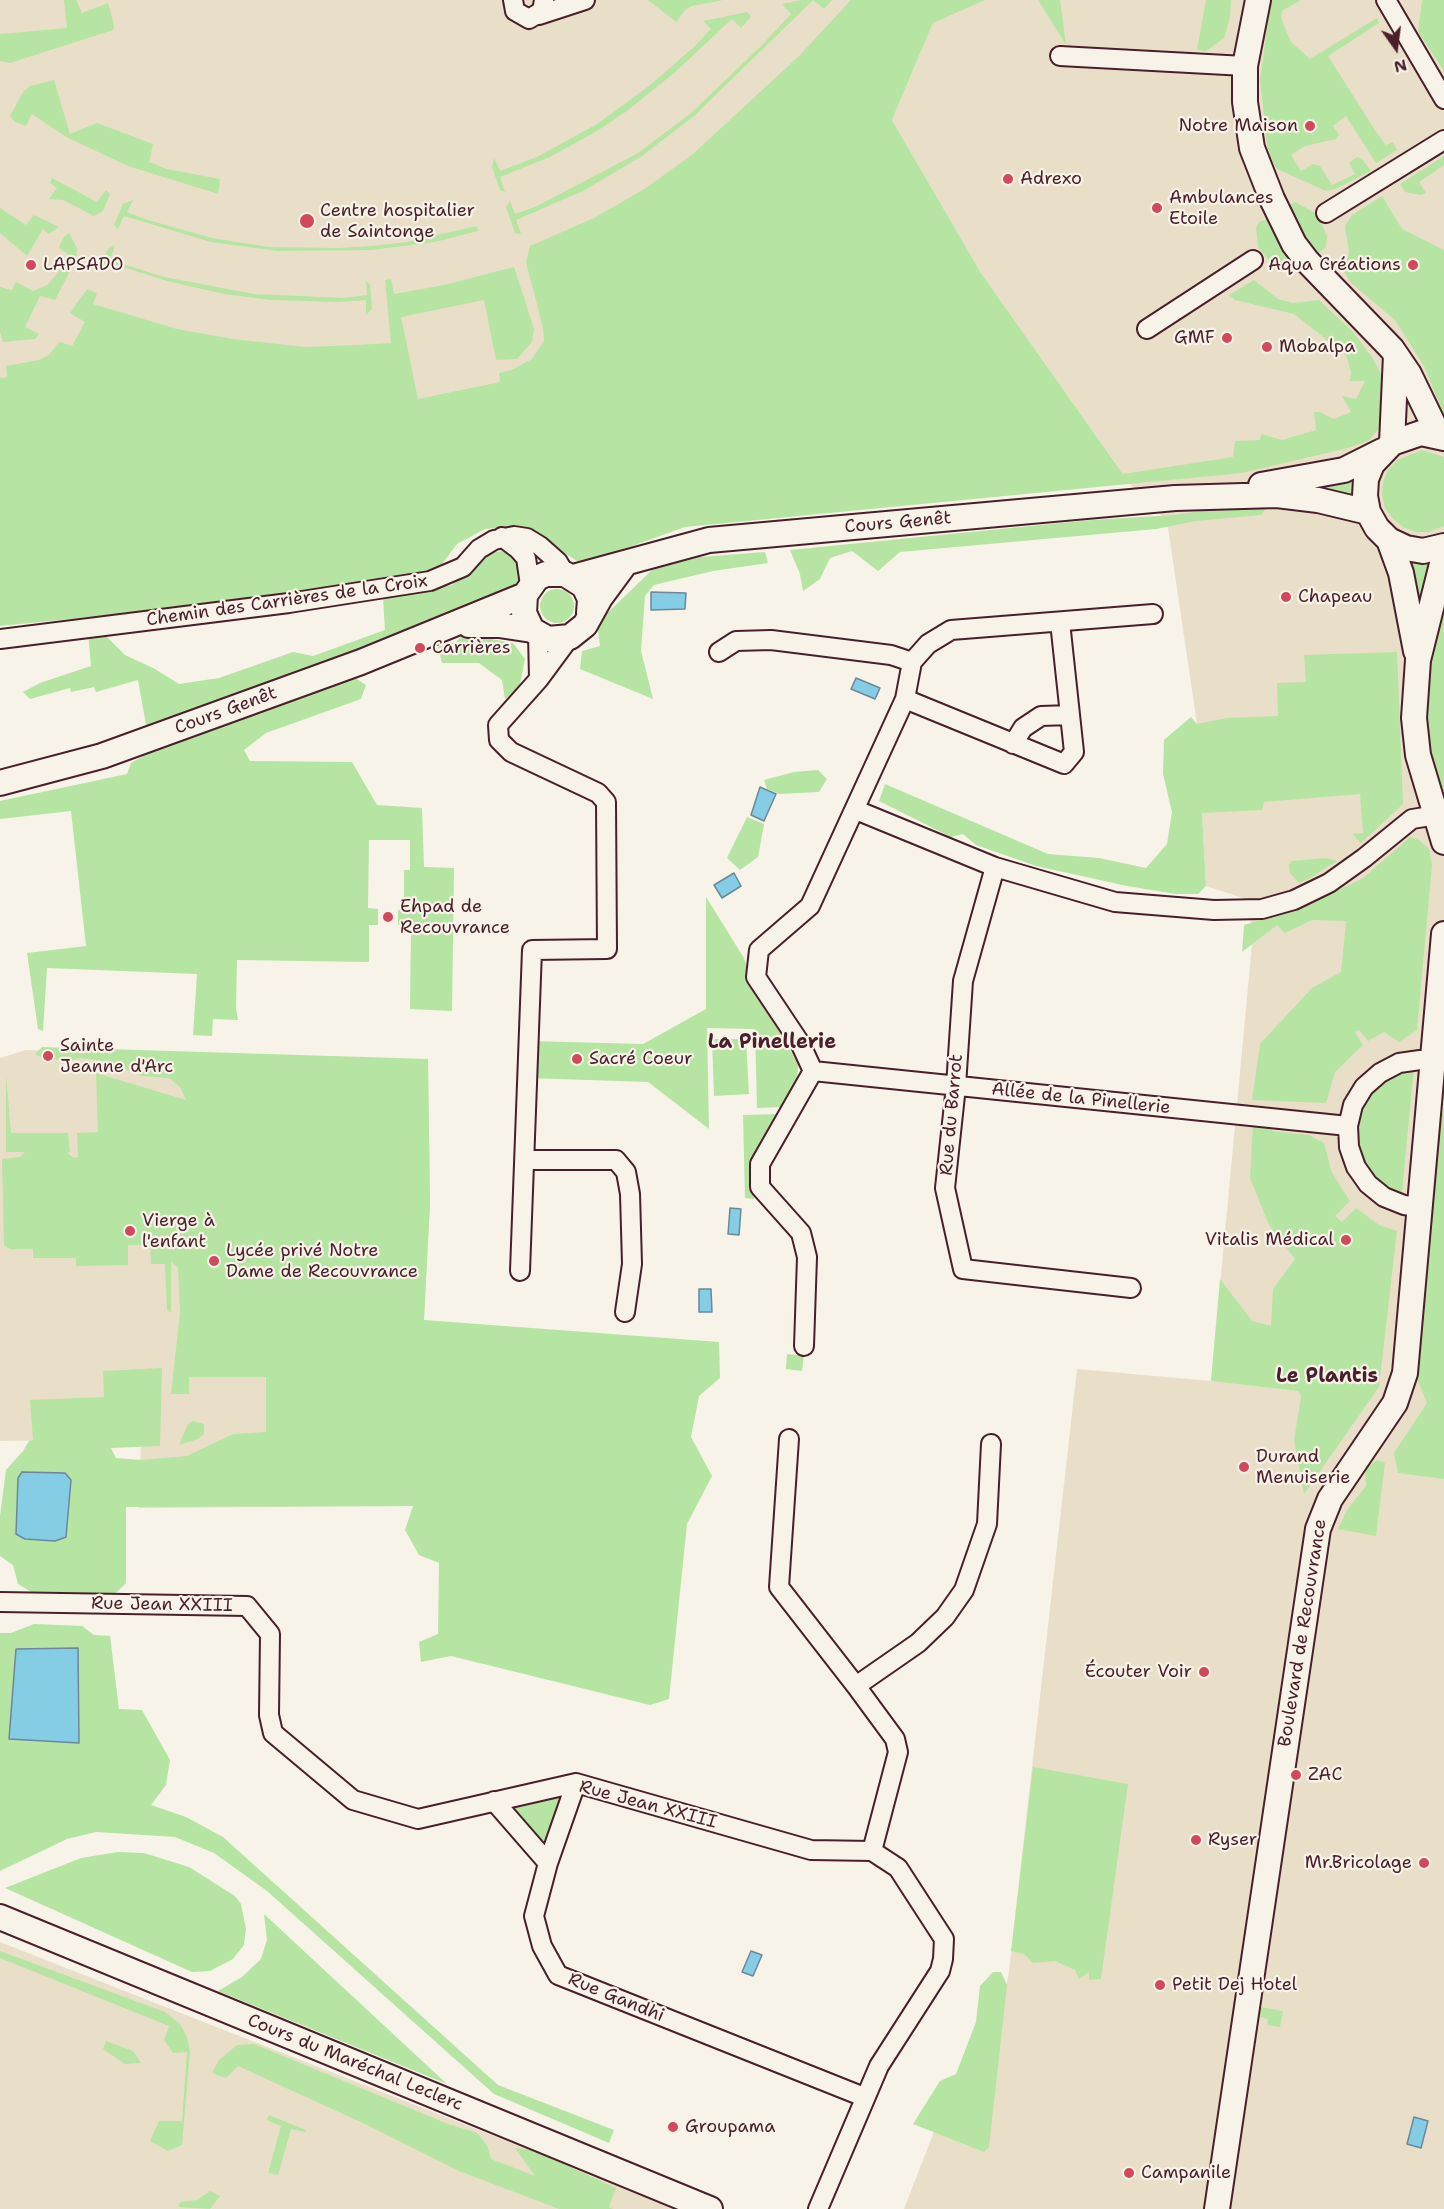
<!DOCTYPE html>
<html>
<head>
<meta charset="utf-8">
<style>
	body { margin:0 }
	#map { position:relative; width:1444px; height:2209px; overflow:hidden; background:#f7f3e8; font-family:"Shantell Sans",sans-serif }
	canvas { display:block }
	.north { position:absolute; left:1366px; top:18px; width:60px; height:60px; -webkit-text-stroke:4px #f7f3e8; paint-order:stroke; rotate:166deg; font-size:16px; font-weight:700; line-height:24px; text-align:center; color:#4a1f2b }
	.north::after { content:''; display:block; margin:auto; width:21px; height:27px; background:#4a1f2b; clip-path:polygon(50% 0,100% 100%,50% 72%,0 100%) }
</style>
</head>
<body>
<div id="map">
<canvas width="1444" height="2209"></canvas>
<div class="north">N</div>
</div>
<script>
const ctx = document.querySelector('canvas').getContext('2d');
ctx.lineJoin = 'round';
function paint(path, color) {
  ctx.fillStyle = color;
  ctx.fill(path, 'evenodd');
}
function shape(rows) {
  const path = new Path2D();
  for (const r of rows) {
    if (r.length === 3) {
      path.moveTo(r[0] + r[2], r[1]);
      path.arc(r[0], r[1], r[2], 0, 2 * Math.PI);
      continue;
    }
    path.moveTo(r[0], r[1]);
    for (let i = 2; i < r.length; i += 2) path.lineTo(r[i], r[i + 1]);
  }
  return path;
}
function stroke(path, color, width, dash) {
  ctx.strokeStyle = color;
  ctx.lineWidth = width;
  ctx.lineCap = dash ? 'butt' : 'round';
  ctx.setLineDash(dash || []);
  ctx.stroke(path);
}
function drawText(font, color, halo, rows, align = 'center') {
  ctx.font = font + ' "Shantell Sans",sans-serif';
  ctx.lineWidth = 4.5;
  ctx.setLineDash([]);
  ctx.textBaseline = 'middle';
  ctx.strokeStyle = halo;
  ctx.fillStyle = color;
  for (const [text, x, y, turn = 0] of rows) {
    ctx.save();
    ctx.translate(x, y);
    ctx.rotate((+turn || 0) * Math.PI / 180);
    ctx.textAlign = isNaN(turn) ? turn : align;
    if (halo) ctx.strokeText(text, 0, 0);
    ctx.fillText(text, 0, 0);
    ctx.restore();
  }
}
paint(shape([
	[0,0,866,0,560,338,522,383,403,414,0,391],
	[977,0,1444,0,1444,2209,904,2209,935,2129,979,2142,1009,1971,1077,1369,1211,1381,1253,934,1246,899,1206,886,1197,724,1167,521,1131,485,981,273,892,120,933,23],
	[26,1050,428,1063,430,1203,414,1506,139,1508,141,1439,0,1441,0,1058],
	[0,1942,596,2176,675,2209,0,2209]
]), '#e9dfc9');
paint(shape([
	[64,0,76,0,82,13,108,3,114,25,113,30,10,63,0,61,0,34,67,28],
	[648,0,723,0,692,6,686,9,676,22],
	[801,0,832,0,824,9,813,0,694,116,642,156,583,191,516,220,521,234,515,233,506,207,510,201,515,214,537,206,638,153,691,113,762,45,791,14,782,4],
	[851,0,985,0,933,23,892,120,981,273,1123,474,1233,457,1235,441,1260,440,1261,434,1282,440,1316,430,1314,412,1320,412,1334,419,1351,412,1342,396,1356,399,1365,381,1350,381,1351,372,1346,355,1294,314,1235,300,1229,295,1254,280,1278,299,1293,303,1319,300,1352,331,1372,357,1383,378,1385,392,1378,430,1368,441,1348,448,1242,473,685,527,582,564,545,541,506,527,485,529,457,544,442,564,408,578,160,610,0,626,0,378,7,377,6,366,39,360,49,355,59,342,72,346,85,322,70,313,87,289,97,293,93,304,177,329,233,339,305,347,357,345,391,343,385,280,391,279,394,294,444,285,514,267,534,329,532,342,517,359,496,360,484,300,401,317,418,399,500,382,499,373,511,370,532,359,544,341,543,328,526,262,530,246,594,218,646,188,693,154,799,56],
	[1038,0,1060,0,1066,45],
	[1206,0,1231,0,1230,17,1224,38,1206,51,1197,50],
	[1271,0,1301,0,1282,11,1281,18,1291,42,1310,59,1377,18,1379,23,1328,56,1376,132,1386,145,1393,142,1397,150,1376,163,1346,116,1333,126,1339,135,1336,139,1305,146,1291,155,1301,171,1313,164,1320,166,1332,185,1355,174,1349,163,1357,157,1362,159,1371,171,1335,189,1326,191,1277,169,1268,154,1260,80],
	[1422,0,1444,0,1444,71,1418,32],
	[747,12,751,16,749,19,741,28,732,19,674,73,627,111,597,131,550,157,500,177,505,192,500,190,492,167,494,158,500,171,537,157,597,124,649,86,694,47,711,29,703,21],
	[54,80,70,134,97,123,153,144,149,162,167,169,220,179,218,194,128,166,66,137,32,114,26,126,15,122,10,116,23,92,30,86],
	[1444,156,1444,165,1419,182,1426,193,1421,195,1405,192,1400,184],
	[52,178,97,202,106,190,110,194,103,211,94,216,63,200,49,199,57,188,50,183],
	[1382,196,1402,229,1444,250,1444,415,1424,366,1395,320,1350,282,1344,271,1349,252,1345,226,1352,215],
	[133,200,127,212,148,220,212,238,269,247,338,248,372,246,407,242,477,226,478,231,435,242,371,250,277,251,211,242,124,216,118,229,114,225,123,204],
	[1295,202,1317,214,1327,236,1326,247,1319,253,1312,252,1285,208],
	[0,208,26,225,34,215,59,227,49,234,43,229,27,256,0,233],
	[1267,219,1296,262,1291,273,1275,268,1258,247,1256,228,1259,222],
	[69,233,77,248,76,259,55,300,40,296,25,327,39,334,35,339,3,342,0,332,0,287,12,290,16,282,33,291,47,285,58,273,68,254,59,248,63,238],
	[115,245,110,260,164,277,254,294,344,298,367,295,366,280,370,285,372,309,366,315,366,300,339,302,271,300,224,294,167,281,107,262,103,271,96,272,108,249],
	[1422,450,1444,457,1444,526,1429,532,1416,532,1403,527,1393,519,1385,508,1382,495,1383,482,1388,470,1397,460],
	[1359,475,1353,503,1298,487],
	[1244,505,1268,506,1261,515,1196,521,1156,529,900,552,878,571,852,551,830,558,820,579,803,591,800,574,790,550,1091,520,1174,515],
	[501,551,511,553,518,561,522,577,518,586,417,629,386,638,296,675,146,725,138,680,96,692,94,687,71,692,70,688,30,699,23,692,40,683,91,666,88,632,104,634,125,655,155,669,179,684,219,678,293,652,313,656,385,630,383,598,452,585,480,560,492,553],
	[765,552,768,563,713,571,654,585,645,596,641,651,653,699,580,669,582,651,600,646,597,623,654,568,687,558],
	[1407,561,1428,561,1432,566,1420,616],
	[1444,581,1444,791,1425,745,1425,681],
	[557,606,17],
	[464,634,513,643,525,659,519,689,505,699,502,680,479,663,442,663,438,647,456,642],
	[1397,652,1403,804,1361,843,1352,834,1363,833,1360,794,1264,802,1262,810,1202,813,1206,886,1198,894,1176,894,1127,886,1036,866,976,845,963,834,951,837,879,801,885,784,1048,854,1099,858,1146,868,1167,844,1172,812,1163,774,1164,740,1191,717,1197,724,1227,718,1278,716,1277,683,1306,682,1304,655],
	[351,675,366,685,361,699,266,733,244,750,250,761,352,762,377,805,422,808,424,867,454,868,452,1011,410,1009,411,925,398,925,398,910,404,910,404,870,410,870,410,840,369,840,368,908,378,909,378,925,369,925,369,962,237,960,236,1008,238,1020,213,1019,212,1036,193,1035,197,974,47,968,43,1031,38,1029,27,953,86,946,71,811,0,819,0,801,127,774,131,763,170,741],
	[818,770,827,779,819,792,779,794,767,789,764,780,794,772],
	[747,817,764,824,758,857,740,870,727,858],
	[1410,837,1419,840,1429,849,1432,865,1417,1030,1399,1042,1384,1032,1368,1041,1359,1030,1355,1032,1363,1045,1335,1072,1326,1103,1252,1100,1260,1044,1312,988,1341,972,1346,921,1312,920,1285,933,1277,925,1242,952,1244,925,1302,908,1363,878],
	[1326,858,1337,861,1310,878,1299,883,1290,873,1289,865,1291,861],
	[706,897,744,958,754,988,798,1064,797,1083,783,1107,757,1108,755,1029,707,1028,709,1129,648,1082,528,1078,529,1041,643,1044,706,1009],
	[712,1039,746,1039,749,1094,714,1096],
	[42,1047,428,1059,430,1203,424,1320,719,1342,720,1378,699,1396,691,1437,712,1476,687,1524,669,1699,650,1705,451,1656,421,1662,419,1642,438,1634,439,1563,419,1555,405,1530,413,1506,126,1507,126,1583,113,1596,78,1598,33,1593,18,1584,13,1565,0,1556,0,1516,6,1470,23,1451,29,1441,33,1440,30,1400,104,1397,103,1371,162,1368,160,1446,111,1448,116,1458,141,1460,187,1456,233,1434,266,1432,266,1377,189,1377,189,1394,171,1394,180,1312,178,1268,171,1261,171,1313,167,1310,165,1264,151,1264,150,1245,128,1245,128,1265,76,1266,76,1258,33,1258,33,1249,10,1249,4,1245,2,1159,20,1157,25,1152,6,1152,6,1075,11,1133,68,1133,70,1152,67,1153,74,1158,78,1157,77,1133,98,1132,96,1073,186,1100,180,1087,169,1078,142,1076,109,1062,81,1058,71,1060,44,1059,35,1054],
	[1414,1067,1402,1192,1389,1189,1372,1178,1359,1156,1354,1132,1364,1094,1397,1070],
	[1444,1110,1444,1479,1398,1473,1394,1453,1427,1403,1414,1371,1438,1119],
	[780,1114,751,1162,754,1199,745,1198,743,1115],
	[1253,1123,1270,1124,1272,1131,1309,1135,1324,1143,1332,1173,1350,1201,1335,1216,1342,1222,1356,1208,1379,1225,1397,1231,1379,1387,1304,1494,1294,1440,1301,1397,1299,1391,1211,1381,1220,1279,1252,1321,1271,1326,1273,1289,1295,1259,1269,1225,1250,1178],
	[787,1354,804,1356,802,1371,786,1369],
	[192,1421,204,1424,204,1434,198,1439,179,1445,188,1424],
	[1377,1460,1385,1463,1376,1536,1338,1529,1347,1510,1366,1486,1365,1469],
	[34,1624,82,1626,94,1635,110,1636,119,1709,142,1710,170,1760,166,1785,151,1805,186,1817,223,1837,498,2085,614,2130,609,2143,494,2094,267,1891,214,1853,175,1837,96,1832,67,1839,0,1871,0,1633,11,1633],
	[1033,1767,1128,1784,1101,1979,1089,1980,1089,1972,1079,1979,1075,1970,1055,1961,1033,1963,1024,1954,1011,1951],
	[562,1795,547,1839,541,1841,510,1808,511,1801],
	[118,1852,144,1853,189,1867,235,1896,241,1904,246,1929,244,1945,233,1959,210,1971,192,1972,5,1888,81,1858],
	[264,1914,447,2084,218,1991,242,1977,261,1959,267,1940],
	[0,1951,165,2012,180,2024,187,2037,190,2052,182,2145,168,2151,150,2141,159,2121,182,2121,187,2052,173,2053,164,2040,169,2026,0,1958],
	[993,1972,1001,1972,1007,1985,989,2147,984,2152,913,2124,940,2081,956,2074,976,2022,980,1986],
	[1255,2006,1283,2011,1280,2027,1267,2025,1268,2019,1253,2015],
	[106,2041,133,2051,141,2063,125,2064,103,2049],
	[254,2044,448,2124,477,2133,487,2145,491,2159,535,2176,515,2148,533,2150,616,2188,609,2207,613,2209,559,2209,459,2171,365,2124,238,2066,226,2078,212,2073,219,2060,237,2045],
	[269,2115,306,2130,305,2132,291,2129,278,2175,268,2173,281,2126,267,2120],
	[210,2191,220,2196,210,2209,178,2207,180,2202,197,2200]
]), '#b6e4a2');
const water = shape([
	[651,592,686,593,685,609,651,610,651,592],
	[856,678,880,688,875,699,851,689,856,678],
	[760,787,776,794,764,821,751,815,760,787],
	[734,873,741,886,722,898,714,885,734,873],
	[730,1208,741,1209,739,1235,728,1234,730,1208],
	[699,1289,711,1289,712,1312,699,1312,699,1289],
	[22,1472,65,1473,71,1480,66,1537,55,1541,25,1539,16,1534,18,1478,22,1472],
	[78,1648,79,1743,9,1739,16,1649,78,1648],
	[751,1951,762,1955,753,1976,742,1972,751,1951],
	[1414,2117,1428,2121,1421,2148,1407,2144,1414,2117]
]);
paint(water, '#84cde5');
stroke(water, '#6d879b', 1.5);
const street = shape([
	[513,0,515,11,529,19,542,11,544,0],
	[1386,0,1444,99],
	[539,15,585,0],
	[1060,56,1245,66],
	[1326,213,1444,140],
	[1147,329,1253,260],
	[502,537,518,549,526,558,530,585],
	[538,634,539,679],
	[0,639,289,603,430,581,463,567,479,549,494,540,514,536,527,538,540,546,558,562,565,574],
	[719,652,736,641,771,640,891,655,912,662],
	[905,699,1064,764,1074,752,1060,622],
	[1013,744,1023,728,1041,716,1070,715],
	[856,810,995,867,1115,902,1214,910,1262,909,1294,900,1329,883,1364,858,1412,819,1444,814],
	[995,867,963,981,956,1086,945,1188,963,1269,1131,1288],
	[813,1071,800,1043,756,977,759,950,810,906,905,699,912,662,928,644,951,630,1153,614],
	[813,1071,1348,1126],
	[525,1160,616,1160,626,1172,630,1194,632,1264,625,1312],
	[1419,1207,1404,1205,1384,1197,1368,1184,1356,1167,1349,1147,1348,1126,1353,1105,1364,1087,1380,1073,1399,1063,1420,1060,1434,1061],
	[520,1271,532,950,607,949,606,802,598,793,511,752,499,740,498,725,539,679,570,637],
	[804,1346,807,1257,801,1233,760,1187,760,1164,813,1071],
	[789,1439,779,1587,856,1686,895,1739,898,1752,872,1851],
	[0,1602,247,1606,270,1634,269,1715,273,1733,353,1800,418,1819,576,1783,811,1850,872,1851,898,1868,944,1939,943,1959,940,1971,879,2066,818,2209],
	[856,1686,918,1643,945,1617,964,1590,987,1524,991,1444],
	[576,1783,548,1863,534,1916,542,1946,558,1975,864,2097],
	[494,1801,548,1863]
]);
const secondary = shape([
	[1258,0,1245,66,1245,102,1252,148,1272,199,1294,244,1307,261,1392,349,1409,374,1439,436],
	[1444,438,1421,433,1392,443,1372,464,1366,479,1365,496,1368,512,1377,528,1389,540,1406,548,1423,551,1444,546],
	[1392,443,1396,355],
	[1261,485,1344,470,1382,451],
	[1389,540,1401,573,1416,651],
	[1444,556,1418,660,1414,718,1418,755,1444,842],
	[573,577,709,540,1175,498,1277,495,1318,500,1368,512],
	[589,613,590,599,584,586,565,574,546,574,537,578,525,595,524,613,532,630,548,639,570,637,585,625,600,598,625,564],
	[469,625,499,625,532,630],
	[0,783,102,756,361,662,525,595],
	[0,1917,710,2209],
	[1217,2209,1318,1529,1330,1499,1395,1403,1405,1373,1444,934]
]);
stroke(street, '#4a1f2b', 22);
stroke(secondary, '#4a1f2b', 28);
stroke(street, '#f7f3e8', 18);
stroke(secondary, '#f7f3e8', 24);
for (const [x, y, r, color] of [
	[1310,126,6,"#d1495b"],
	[1008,179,6,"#d1495b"],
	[1157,208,6,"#d1495b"],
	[307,221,8,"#d1495b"],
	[31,265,6,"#d1495b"],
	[1413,265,6,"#d1495b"],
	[1227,338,6,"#d1495b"],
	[1267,347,6,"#d1495b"],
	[1286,597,6,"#d1495b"],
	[420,648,6,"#d1495b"],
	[388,917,6,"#d1495b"],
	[48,1056,6,"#d1495b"],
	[577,1059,6,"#d1495b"],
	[130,1231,6,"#d1495b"],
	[1346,1240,6,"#d1495b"],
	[214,1261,6,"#d1495b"],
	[1244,1467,6,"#d1495b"],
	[1204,1672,6,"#d1495b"],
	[1296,1775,6,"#d1495b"],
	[1196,1840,6,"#d1495b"],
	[1424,1863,6,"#d1495b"],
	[1160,1985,6,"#d1495b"],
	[673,2127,6,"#d1495b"],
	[1129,2173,6,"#d1495b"]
]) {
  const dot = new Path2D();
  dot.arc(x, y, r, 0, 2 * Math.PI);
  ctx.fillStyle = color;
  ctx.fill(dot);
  stroke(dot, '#f7f3e8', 2);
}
drawText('18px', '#4a1f2b', '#f7f3e8', [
	["Notre Maison",1298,126,"right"],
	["Adrexo",1020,179],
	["Ambulances",1169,198],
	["Etoile",1169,219],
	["Centre hospitalier",320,211],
	["de Saintonge",320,232],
	["LAPSADO",43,265],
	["Aqua Créations",1401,265,"right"],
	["GMF",1215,338,"right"],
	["Mobalpa",1279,347],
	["Chapeau",1298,597],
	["Carrières",432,648],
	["Ehpad de",400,907],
	["Recouvrance",400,928],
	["Sainte",60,1046],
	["Jeanne d'Arc",60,1067],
	["Sacré Coeur",589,1059],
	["Vierge à",142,1221],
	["l'enfant",142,1242],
	["Vitalis Médical",1334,1240,"right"],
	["Lycée privé Notre",226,1251],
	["Dame de Recouvrance",226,1272],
	["Durand",1256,1457],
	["Menuiserie",1256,1478],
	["Écouter Voir",1192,1672,"right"],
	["ZAC",1308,1775],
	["Ryser",1208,1840],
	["Mr.Bricolage",1412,1863,"right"],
	["Petit Dej Hotel",1172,1985],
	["Groupama",685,2127],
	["Campanile",1141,2173]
], 'left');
drawText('18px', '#4a1f2b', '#f7f3e8', [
	["Cours Genêt",898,523,-5],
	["Chemin des Carrières de la Croix",287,601,-8],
	["Cours Genêt",226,711,-20],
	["Allée de la Pinellerie",1081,1099,6],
	["Rue du Barrot",952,1115,-85],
	["Rue Jean XXIII",162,1605,1],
	["Boulevard de Recouvrance",1303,1633,-81],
	["Rue Jean XXIII",648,1805,15],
	["Rue Gandhi",616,1998,22],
	["Cours du Maréchal Leclerc",355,2063,22]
]);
drawText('bold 20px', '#4a1f2b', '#f7f3e8', [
	["La Pinellerie",772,1043],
	["Le Plantis",1327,1377]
]);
</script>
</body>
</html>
